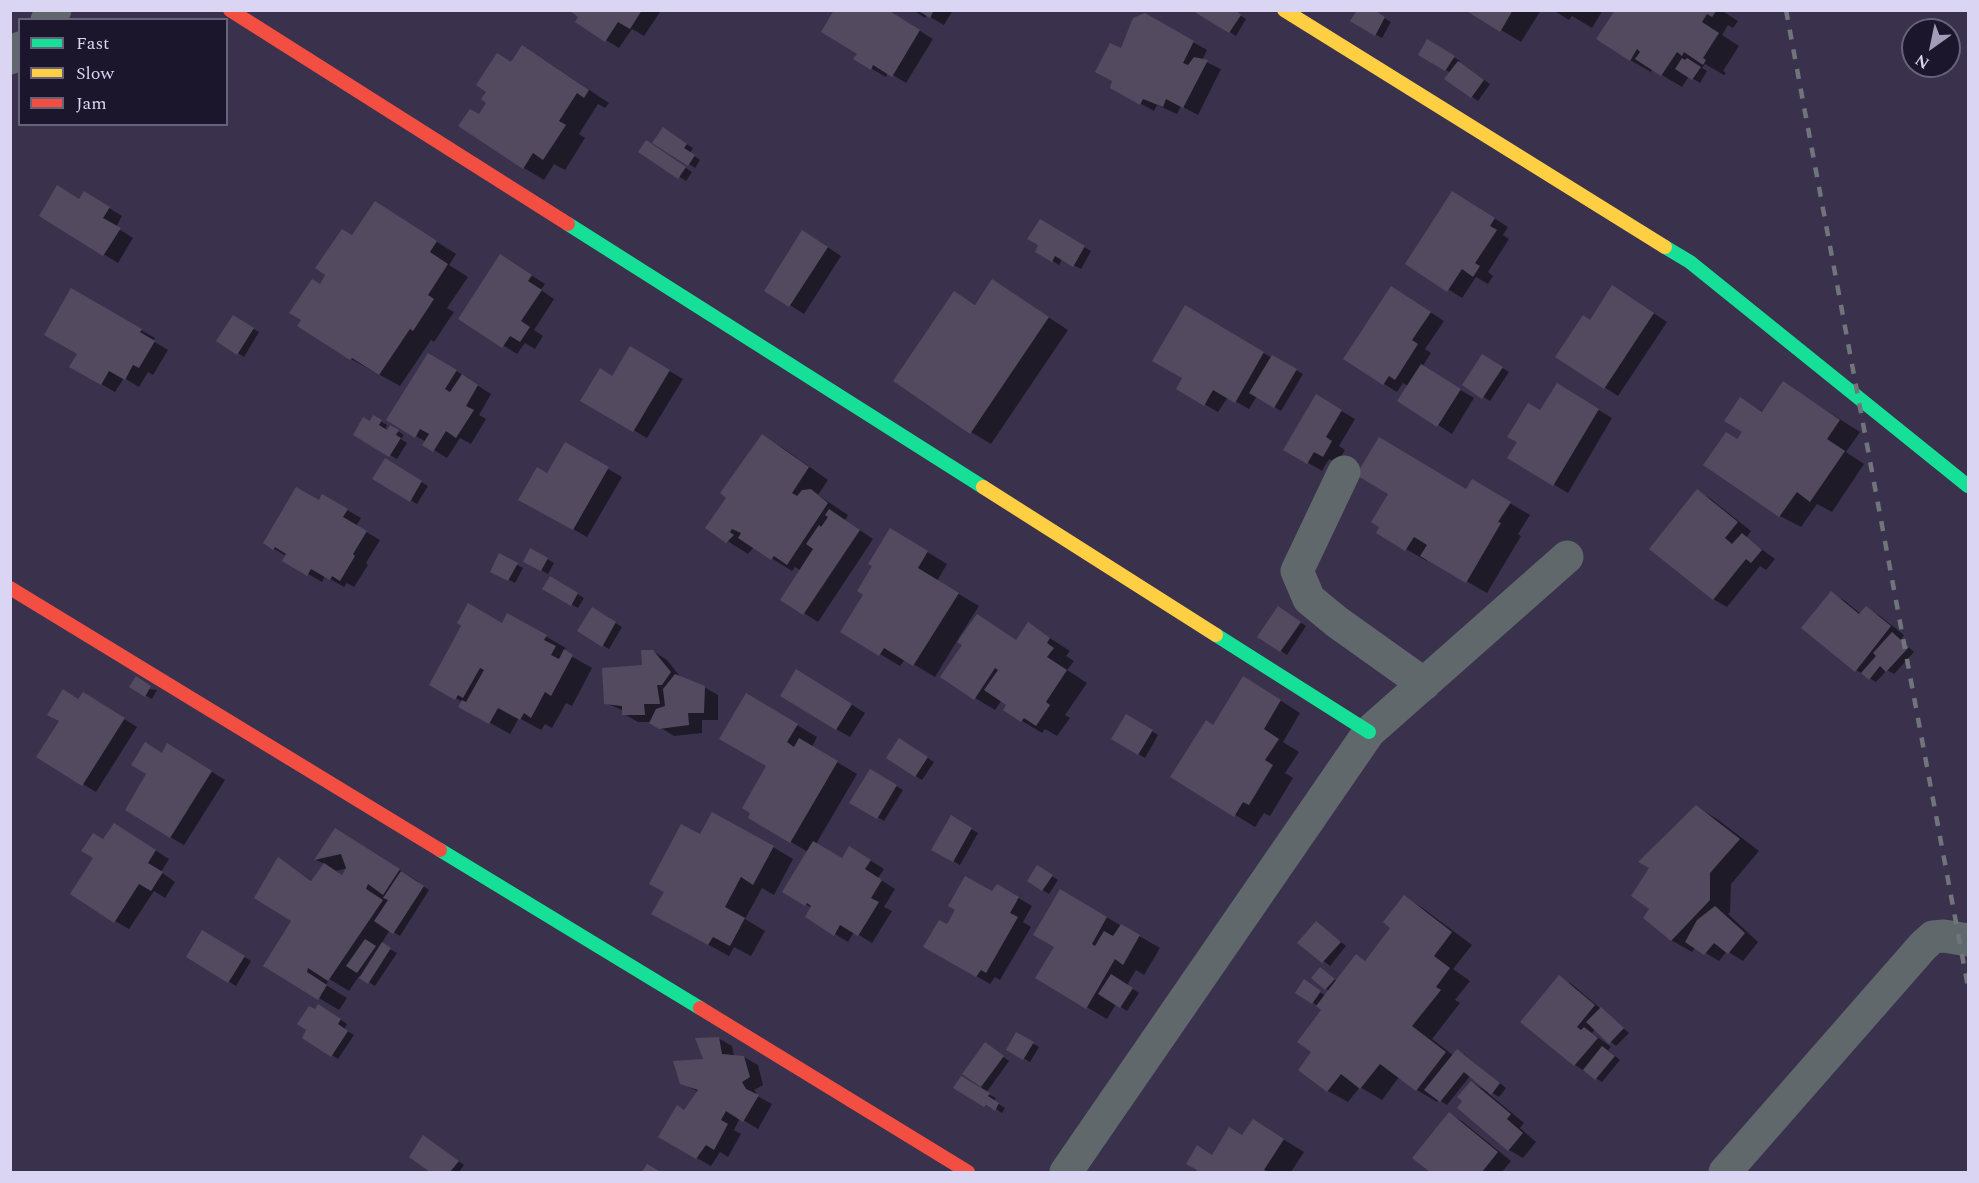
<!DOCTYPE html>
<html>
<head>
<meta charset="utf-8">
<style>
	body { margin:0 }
	#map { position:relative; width:1979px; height:1183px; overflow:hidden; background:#3a324c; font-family:Spectral,serif }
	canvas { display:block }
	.frame { position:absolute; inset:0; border:12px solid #dad5f2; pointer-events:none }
	.legend { position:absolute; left:18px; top:18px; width:210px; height:108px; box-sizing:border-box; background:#1b162b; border:2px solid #67627b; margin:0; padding:8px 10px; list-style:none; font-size:18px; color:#dad5f2 }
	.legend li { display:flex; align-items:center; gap:12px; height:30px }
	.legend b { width:30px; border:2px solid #67627b }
	.north { position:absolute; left:1901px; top:18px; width:60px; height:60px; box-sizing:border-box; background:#1b162b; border:2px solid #67627b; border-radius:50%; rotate:213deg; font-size:16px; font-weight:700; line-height:24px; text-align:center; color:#dad5f2 }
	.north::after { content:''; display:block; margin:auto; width:21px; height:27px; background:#a29cb8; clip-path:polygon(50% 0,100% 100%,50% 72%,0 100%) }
</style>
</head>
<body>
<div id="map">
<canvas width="1979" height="1183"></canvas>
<div class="frame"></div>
<ul class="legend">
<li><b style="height:8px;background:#16e098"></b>Fast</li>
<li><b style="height:8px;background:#ffcf43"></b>Slow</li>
<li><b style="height:8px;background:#f24e42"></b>Jam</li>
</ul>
<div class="north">N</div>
</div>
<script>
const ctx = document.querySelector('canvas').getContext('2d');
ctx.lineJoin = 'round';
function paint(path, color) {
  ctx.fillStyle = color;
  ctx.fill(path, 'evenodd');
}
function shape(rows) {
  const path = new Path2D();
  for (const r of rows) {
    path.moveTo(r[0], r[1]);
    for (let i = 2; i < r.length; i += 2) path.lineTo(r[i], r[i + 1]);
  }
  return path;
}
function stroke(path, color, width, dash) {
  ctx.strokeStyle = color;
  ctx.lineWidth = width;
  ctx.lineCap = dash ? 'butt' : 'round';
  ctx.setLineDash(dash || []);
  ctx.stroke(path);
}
paint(shape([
	[571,10,657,10,660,12,644,36,632,29,619,48,606,40,580,16],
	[886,10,933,39,906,83,888,72,886,77,855,59],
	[913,10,953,10,944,25,927,15,925,18],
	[1232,10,1246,19,1236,36,1198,13],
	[1371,10,1391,22,1382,38,1352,21],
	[1468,10,1541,10,1521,42],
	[1553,10,1603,10,1592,28,1572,16,1569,20],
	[1617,10,1721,10,1738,21,1733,28,1728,25,1722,35,1739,46,1723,71,1726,73,1724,75,1705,64,1702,68,1707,71,1700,83,1689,76,1682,87,1652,69,1651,72,1630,60],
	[1145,15,1207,50,1202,60,1221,69,1198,115,1181,106,1177,114,1157,105,1154,111,1111,87,1121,50],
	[1427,41,1460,61,1459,63,1490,84,1478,101,1447,79,1451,73,1420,55],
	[543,59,609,103,605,108,598,104,579,134,585,138,565,170,554,164,544,180,524,168,479,116,512,63],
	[669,133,693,148,690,153,700,160,695,168,689,164],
	[653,146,692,172,686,181,640,152],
	[1466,200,1508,227,1503,235,1509,239,1488,272,1493,276,1488,284,1476,277,1462,298,1407,263],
	[80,201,98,201,122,216,116,227,133,238,118,263,41,216],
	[376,203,456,254,449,265,468,277,447,308,454,312,434,342,431,340,400,386,351,359,299,326,320,285],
	[1040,221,1091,251,1081,269,1062,259,1059,265,1037,251,1040,245],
	[817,240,841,256,804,314,766,290],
	[514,264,545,284,541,290,554,299,534,330,543,336,535,349,525,343,517,354,460,318],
	[993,281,1068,330,991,444,971,432,954,293,976,305],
	[71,290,155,338,153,341,168,350,153,375,148,372,139,387,124,378,115,392,72,367,79,354],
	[1626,295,1667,322,1618,396,1557,356,1590,321],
	[1405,296,1444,321,1425,349,1431,353,1422,367,1474,398,1452,434,1399,400,1408,386,1403,383,1397,392,1384,384],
	[1185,307,1272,358,1273,357,1303,374,1281,411,1257,396,1249,409,1228,397,1218,412,1178,389,1184,378],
	[233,317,259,332,244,357,218,341],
	[631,348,683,379,647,438,582,400,613,378],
	[429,355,470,379,469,380,491,394,479,415,486,419,471,444,460,438,447,458,434,450,426,442,388,419],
	[1483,356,1509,372,1490,401,1464,385],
	[1783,383,1860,432,1846,452,1864,464,1832,512,1817,504,1801,527,1780,516,1706,464,1738,440,1744,431,1741,399,1763,412],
	[1557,385,1612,418,1568,493,1509,458],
	[1316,396,1355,419,1339,446,1345,450,1337,463,1329,459,1322,471,1285,449],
	[374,417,387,425,385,430,388,432,391,427,404,435,401,439,407,443,397,459,355,435,370,423],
	[763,436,783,448,828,480,818,495,848,515,845,520,873,539,818,622,782,599,801,571,795,567,792,571,754,547,748,554,707,528,728,498],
	[565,444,622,477,587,537,520,499,547,475],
	[385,460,428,486,417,504,374,478],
	[1472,481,1530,515,1518,534,1521,536,1487,593,1428,559,1427,561,1378,533,1390,493,1467,491],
	[1698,491,1711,499,1751,531,1746,538,1775,559,1766,570,1760,566,1727,607,1713,599],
	[323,496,361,518,356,526,380,540,366,563,368,565,354,587,347,583,344,587,325,576,322,582,284,560,286,556,265,543,319,502],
	[911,542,947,564,937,581,979,606,958,639,961,640,977,616,1017,641,1028,624,1070,651,1066,656,1074,661,1067,670,1087,683,1065,715,1070,718,1057,736,1045,729,1042,733,1022,721,1008,704,1002,700,995,710,975,698,964,645,957,641,935,677,905,659,900,666,880,654],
	[531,550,554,563,548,574,525,561],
	[500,555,523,568,515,583,492,571],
	[551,578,584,598,578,608,544,589],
	[1831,593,1845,601,1861,614,1866,608,1880,616,1904,635,1901,640,1914,652,1894,674,1887,670,1876,682,1856,670],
	[593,609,622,627,609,649,579,631],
	[1285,612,1306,626,1287,655,1260,637],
	[508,615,566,648,564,652,592,668,572,706,566,703,552,728,545,724,541,730,519,718,510,734,460,706,463,702,431,684,503,625],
	[653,651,667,660,682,679,704,687,718,695,718,720,702,720,702,733,674,736,651,722,638,722,624,714,624,711,606,703,644,666],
	[811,679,865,713,850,737,836,729],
	[131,687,157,690,152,699],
	[1264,690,1300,713,1283,742,1299,752,1285,773,1293,778,1270,816,1264,813,1255,827,1172,776,1214,726],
	[747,695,817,737,812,747,857,774,816,844,843,860,850,848,884,869,878,878,895,889,884,907,892,911,872,943,854,932,848,942,835,934,812,908,784,891,808,852,750,818,768,766],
	[79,700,97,702,137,727,96,792,83,784],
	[1127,716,1158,735,1145,758,1113,739],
	[906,744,934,762,922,780,888,758],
	[182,753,225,780,184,845,170,837,163,754],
	[870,771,903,790,884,821,852,802],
	[1697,807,1717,819,1759,851,1731,884,1730,912,1728,914,1758,942,1743,961,1727,951,1719,961,1696,947,1692,952,1671,940],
	[951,817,978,833,960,865,933,849],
	[335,830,419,882,418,883,429,890,400,936,390,930,381,944,397,953,375,986,359,976,349,991,329,979,326,985,347,998,339,1010,265,966,293,920,278,859,312,881,325,864,316,860],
	[348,868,343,876,336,871],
	[128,833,169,859,161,872,175,882,165,898,154,891,129,929,115,921,104,840],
	[700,836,773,847,793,859,774,895,762,888,745,919,765,931,751,956,734,947,729,956,674,926],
	[1038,867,1058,880,1049,894,1029,881],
	[998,886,1032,906,1023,922,1031,927,1000,980,995,977,990,984,925,946,948,926,957,909,993,893],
	[1061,891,1160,948,1144,975,1136,970,1127,985,1139,993,1127,1011,1116,1004,1107,1019,1037,978,1056,946],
	[1404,897,1424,909,1472,945,1453,969,1470,981,1455,1000,1460,1003,1432,1039,1454,1056,1458,1051,1464,1054,1506,1088,1499,1097,1489,1091,1488,1093,1524,1123,1520,1128,1536,1142,1523,1158,1509,1150,1459,1108,1464,1101,1471,1082,1488,1092,1470,1076,1447,1105,1439,1100,1437,1102,1417,1090,1399,1077,1382,1100,1360,1087,1348,1102,1328,1091,1313,1052,1323,1010,1298,992,1304,982,1326,996,1330,991,1326,989,1327,973,1337,981,1366,962,1392,927],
	[1316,923,1346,946,1330,966,1299,942],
	[203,932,251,961,236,986,188,957],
	[1559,977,1573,985,1629,1033,1616,1046,1595,1029,1592,1033,1611,1047,1608,1050,1620,1060,1602,1082,1575,1065,1522,1022],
	[325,1009,347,1024,344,1029,354,1035,338,1059,304,1037,315,1011],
	[1017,1034,1039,1047,1030,1062,1008,1049],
	[718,1038,732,1046,734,1056,744,1057,758,1065,763,1085,754,1090,759,1097,772,1104,758,1129,740,1118,734,1130,741,1134,728,1157,720,1152,711,1166,660,1137,685,1112,699,1092,681,1083,705,1060],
	[992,1048,1009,1061,986,1093,996,1098,994,1101,1005,1108,1002,1113,993,1107,992,1109,955,1088,981,1089,982,1088,964,1073],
	[1450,1114,1463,1122,1511,1161,1502,1172,1432,1172,1414,1158],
	[1273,1133,1304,1152,1291,1172,1197,1172,1243,1137],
	[430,1141,464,1165,459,1172,433,1172,411,1156]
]), '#0007');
paint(shape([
	[569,10,642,10,630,29,618,22,605,42,575,22,578,17],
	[834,10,888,10,920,30,892,77,873,65,871,70,853,59,857,54,821,32],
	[917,10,934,10,930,18],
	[1197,10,1235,10,1241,15,1229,33,1196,13],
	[1357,10,1374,10,1385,17,1375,36,1350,21],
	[1465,10,1513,10,1500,32],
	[1615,10,1717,10,1712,17,1707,14,1702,22,1719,33,1703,58,1706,60,1703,65,1684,52,1682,56,1677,52,1661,76,1635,59,1640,52,1637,49,1630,61,1596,39],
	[1145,13,1194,41,1183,63,1188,65,1194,57,1208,60,1183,108,1166,99,1163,107,1143,99,1140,105,1110,88,1112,81,1095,72,1110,43,1121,48,1133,18],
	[1427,39,1455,56,1445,71,1418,55],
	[522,45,589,90,584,98,577,93,559,121,566,125,543,160,533,153,523,169,458,126,470,109,479,114,486,103,481,99,486,92,476,85,497,53,511,62],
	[1682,58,1685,60,1687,58,1701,67,1692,80,1675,69],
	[1458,61,1484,80,1471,98,1444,79],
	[663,127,687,144,684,148,695,155,688,166,652,143],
	[646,140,686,167,678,179,638,152],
	[57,185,79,199,84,191,110,207,103,218,121,228,103,256,39,216],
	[1452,191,1495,218,1490,226,1497,230,1475,263,1480,266,1473,277,1462,269,1447,292,1405,264],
	[375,201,437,241,430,252,448,264,428,295,434,299,413,331,410,329,379,375,352,358,350,360,297,326,301,320,289,313,312,279,320,284,325,275,315,268,342,229,352,235],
	[1040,219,1085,246,1073,267,1055,256,1052,262,1035,252,1038,245,1027,239],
	[802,230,828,247,789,307,764,291],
	[500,254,532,275,528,281,542,290,521,321,530,327,520,342,510,336,502,348,458,319],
	[992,279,1049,317,970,434,893,381,954,291,975,305],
	[1612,285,1654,313,1604,389,1555,357,1583,315,1590,320],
	[1391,286,1431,312,1412,340,1418,344,1395,380,1389,376,1383,385,1343,359],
	[71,288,142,329,140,332,155,341,139,368,133,365,125,380,109,371,101,385,69,367,77,354,44,335],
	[1185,305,1264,352,1235,403,1213,390,1204,406,1176,389,1182,378,1152,361],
	[233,315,254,328,237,355,216,341],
	[630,346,670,370,633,432,580,401,600,368,612,376],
	[428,353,457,370,445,389,450,392,462,374,478,385,466,406,474,410,456,438,446,431,433,452,422,445,429,434,420,429,415,438,386,420],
	[1482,354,1503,367,1482,399,1462,385],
	[1272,355,1297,369,1274,408,1249,393],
	[1421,364,1461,389,1437,427,1397,401],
	[1783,381,1840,420,1827,439,1845,451,1810,502,1797,492,1779,517,1703,465,1726,432,1737,439,1742,432,1724,421,1740,397,1762,412],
	[1557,383,1599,409,1553,486,1507,458,1517,442,1507,437,1528,403,1540,410],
	[1316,394,1342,410,1326,437,1332,441,1323,457,1314,452,1307,464,1283,450],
	[373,415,382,420,379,425,387,430,390,425,399,430,396,435,401,438,389,457,353,435,363,417,370,421],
	[762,434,809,467,792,493,797,496,802,490,811,489,828,503,787,565,774,556,771,560,738,538,741,533,732,529,730,532,734,535,726,543,705,528,726,498,720,493],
	[1379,437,1466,489,1472,479,1511,502,1498,522,1501,523,1466,583,1420,556,1427,545,1414,537,1405,551,1376,533,1379,527,1371,522,1388,494,1356,475],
	[565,442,609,467,573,530,518,500,537,467,547,473],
	[385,458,422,481,410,502,372,479],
	[296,487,319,500,322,494,348,509,343,517,367,531,353,554,355,556,340,581,332,576,330,580,311,569,307,576,282,561,286,554,275,547,273,550,263,543],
	[1697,489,1738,522,1725,538,1732,544,1742,533,1762,550,1751,563,1746,559,1713,600,1649,549],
	[829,509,860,530,803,615,780,600,813,549,806,544,819,525,821,527,828,517,825,515],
	[890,528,928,551,918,568,959,593,913,666,884,648,879,656,840,632,863,595,857,591,872,566,868,564],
	[530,548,548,558,541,571,523,562],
	[499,553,518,563,508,581,490,572],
	[550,576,578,593,571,606,542,589],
	[1831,591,1859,614,1866,606,1891,626,1855,672,1801,628],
	[468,603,502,623,507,613,547,635,544,640,556,646,551,655,559,659,564,649,573,655,551,696,545,692,531,718,524,713,520,720,498,708,489,724,458,707,462,700,466,702,484,670,480,668,463,698,458,695,455,700,429,685,461,626,457,623],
	[1278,606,1301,622,1280,652,1257,637],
	[592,607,616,622,602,647,577,631],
	[977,614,1016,640,1028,622,1050,638,1047,643,1054,648,1047,657,1067,670,1046,702,1050,705,1036,726,1024,718,1021,722,1003,710,1006,705,984,690,998,670,995,668,974,700,940,677,962,645,957,642],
	[1892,632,1909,647,1886,672,1880,666,1869,680,1861,673,1876,656,1873,653],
	[641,650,653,650,671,672,662,685,657,685,660,704,644,704,645,715,622,715,622,706,604,704,602,668,642,665],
	[796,669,852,704,836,730,780,696],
	[675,674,705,686,704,713,688,713,689,725,659,729,649,723,656,709,665,706,663,689],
	[136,676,151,686,145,697,129,687],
	[1243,676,1281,700,1264,729,1279,739,1265,760,1273,765,1249,805,1243,802,1234,817,1170,777,1206,720,1213,725],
	[63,689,78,699,83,692,125,718,82,786,36,757,59,721,47,715],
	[746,693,798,724,787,742,794,747,799,738,838,761,790,843,748,818,750,813,742,808,766,766,719,739],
	[1126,714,1153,730,1138,755,1111,739],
	[899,738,928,757,915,777,886,758],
	[145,742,162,753,167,743,212,771,170,838,125,810,146,774,131,765],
	[870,769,897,785,877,819,849,803],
	[1696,805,1740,839,1710,873,1710,900,1671,941,1643,918,1649,909,1631,896,1649,868,1638,862],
	[712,812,774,846,753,885,741,877,725,907,745,918,730,946,713,937,708,945,651,914,664,892,649,884,681,824,700,834],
	[951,815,972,828,953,862,931,850],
	[114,823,156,850,148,863,163,872,151,891,139,884,114,923,70,894,93,858,81,851,93,833,103,839],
	[335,828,400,869,383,895,368,884,366,889,383,900,328,981,308,968,307,972,327,985,318,1000,263,966,291,921,254,898,278,857,311,881,324,863,342,875,346,868,341,854,314,860],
	[813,841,842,858,849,846,871,860,865,869,882,880,871,898,879,902,858,936,840,925,834,936,805,917,811,906,807,903,805,906,782,892],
	[1037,865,1053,875,1042,891,1027,881],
	[401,871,424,886,393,934,374,921,388,900,383,898],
	[965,876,992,891,997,884,1019,897,1010,913,1018,917,986,973,981,970,976,977,923,947,939,920,947,924,955,910,948,906],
	[1060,889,1107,917,1092,944,1095,946,1104,931,1113,936,1121,924,1140,935,1123,965,1115,959,1086,1009,1035,978,1054,947,1033,935],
	[1404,895,1452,932,1434,956,1450,968,1436,987,1441,990,1412,1026,1446,1052,1416,1091,1380,1064,1360,1089,1341,1074,1327,1092,1298,1070,1311,1052,1297,1042,1321,1010,1316,1006,1356,954,1365,961,1390,928,1383,922],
	[1715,906,1745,933,1728,954,1714,943,1704,955,1685,942,1697,920],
	[1316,921,1341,942,1322,963,1297,943],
	[202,930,245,956,228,983,186,957],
	[365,939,376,946,357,973,346,966],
	[382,942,391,948,368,984,359,978],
	[1320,967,1335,979,1325,990,1311,978],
	[1111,974,1133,988,1120,1008,1098,994],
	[1559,975,1595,1005,1577,1027,1581,1030,1584,1027,1598,1038,1574,1066,1520,1022],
	[1304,979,1321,991,1312,1004,1295,993],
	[318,1004,341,1019,338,1024,348,1031,331,1057,302,1038,306,1030,297,1024,309,1006,315,1009],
	[1601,1007,1624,1028,1609,1044,1586,1022],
	[1016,1032,1034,1042,1023,1060,1006,1050],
	[719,1037,722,1054,744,1056,750,1077,742,1082,746,1089,759,1095,743,1122,726,1111,721,1120,728,1124,714,1150,706,1145,696,1159,658,1137,677,1105,684,1110,698,1090,680,1084,673,1061,703,1059,695,1038],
	[985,1042,1004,1056,981,1087,962,1074],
	[1602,1046,1615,1056,1595,1080,1583,1070],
	[1457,1049,1500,1083,1491,1095,1464,1072,1440,1102,1424,1090],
	[961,1076,990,1093,988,1096,999,1103,995,1111,986,1105,984,1107,953,1088],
	[1471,1081,1511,1114,1507,1119,1523,1133,1508,1151,1457,1108,1462,1101,1457,1097],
	[1449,1112,1498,1152,1482,1172,1430,1172,1412,1158],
	[1253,1119,1284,1139,1264,1170,1269,1172,1196,1172,1197,1170,1186,1164,1197,1145,1212,1155,1229,1127,1242,1135],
	[423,1135,459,1161,450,1172,430,1172,409,1157],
	[647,1164,661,1172,642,1172]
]), '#534a5f');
stroke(shape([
	[47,20,55,10],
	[10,58,20,48],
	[1344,472,1297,571,1309,599,1337,622,1424,684],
	[1066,1172,1369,732,1567,557],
	[1725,1172,1923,946,1933,937,1944,936,1968,940]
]), '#60686c', 33);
stroke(shape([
	[568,224,983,487],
	[1665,247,1690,262,1968,486],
	[1216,635,1369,732],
	[440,850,700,1008]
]), '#16e098', 14);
stroke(shape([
	[1284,10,1665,247],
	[983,487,1216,635]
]), '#ffcf43', 14);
stroke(shape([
	[230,10,568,224],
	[10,588,440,850],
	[700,1008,968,1172]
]), '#f24e42', 14);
stroke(shape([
	[1786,10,1968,987]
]), '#70757c', 4.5, [10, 10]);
</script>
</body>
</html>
